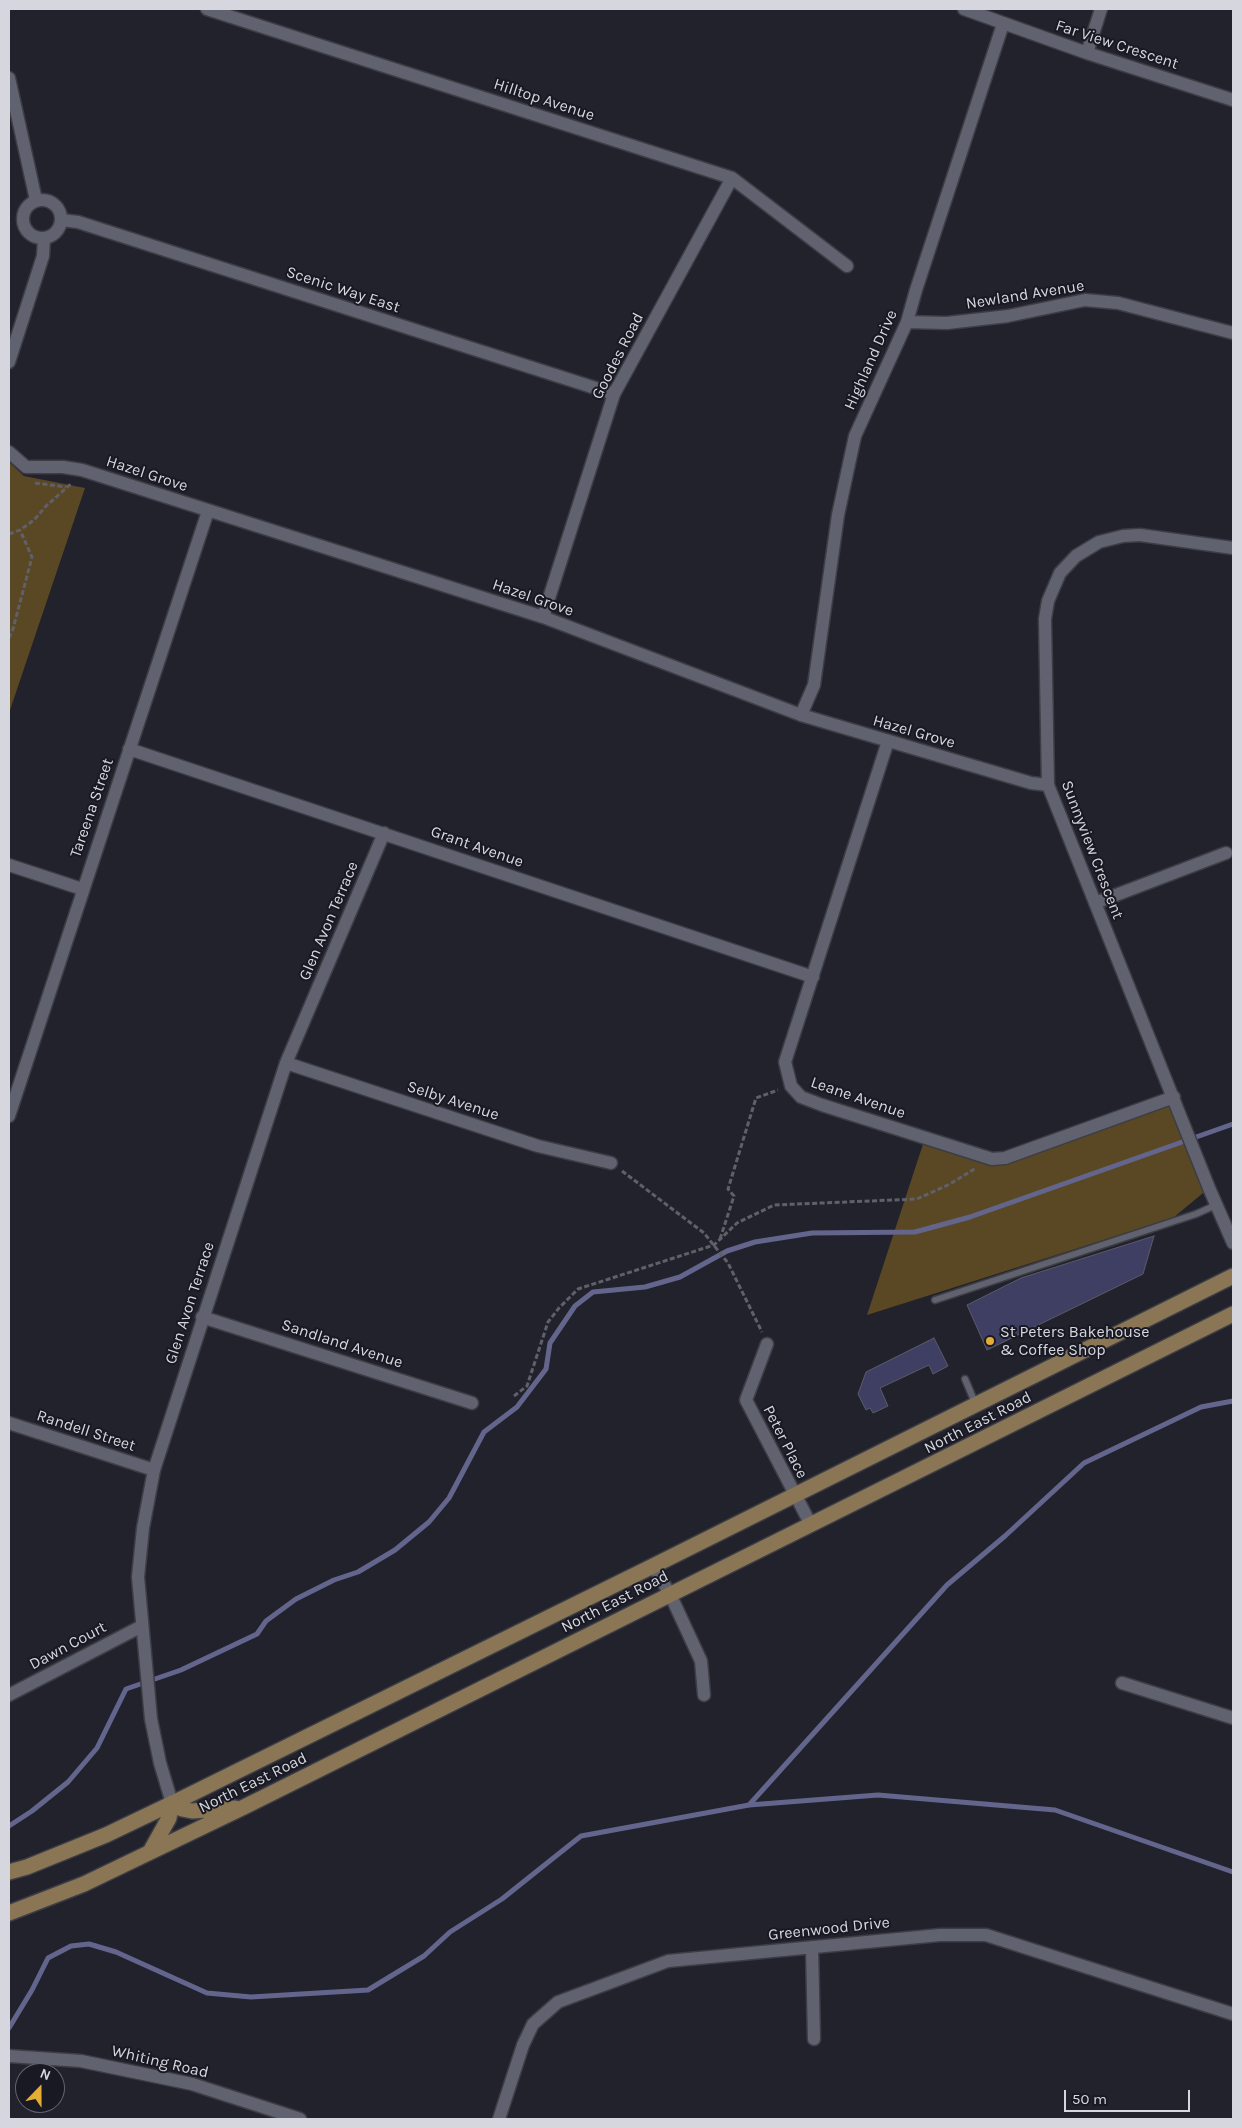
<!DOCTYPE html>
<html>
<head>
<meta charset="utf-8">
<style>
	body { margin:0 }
	#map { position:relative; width:1242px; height:2128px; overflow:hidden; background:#22222d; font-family:Karla,sans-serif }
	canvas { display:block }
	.frame { position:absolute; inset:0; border:10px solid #d6d7de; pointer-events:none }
	.north { position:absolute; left:15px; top:2063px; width:50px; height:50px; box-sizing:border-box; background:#181923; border:1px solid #64656e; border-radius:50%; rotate:22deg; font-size:14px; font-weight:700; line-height:20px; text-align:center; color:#d6d7de }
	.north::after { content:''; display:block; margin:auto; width:18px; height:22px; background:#e4ad35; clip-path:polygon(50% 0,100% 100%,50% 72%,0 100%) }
	.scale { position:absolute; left:1064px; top:2090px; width:126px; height:22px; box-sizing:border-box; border:2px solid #d6d7de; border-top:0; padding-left:6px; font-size:15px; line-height:18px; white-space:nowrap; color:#d6d7de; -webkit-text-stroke:4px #181923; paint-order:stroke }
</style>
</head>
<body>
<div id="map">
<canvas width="1242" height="2128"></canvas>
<div class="frame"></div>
<div class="north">N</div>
<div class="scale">50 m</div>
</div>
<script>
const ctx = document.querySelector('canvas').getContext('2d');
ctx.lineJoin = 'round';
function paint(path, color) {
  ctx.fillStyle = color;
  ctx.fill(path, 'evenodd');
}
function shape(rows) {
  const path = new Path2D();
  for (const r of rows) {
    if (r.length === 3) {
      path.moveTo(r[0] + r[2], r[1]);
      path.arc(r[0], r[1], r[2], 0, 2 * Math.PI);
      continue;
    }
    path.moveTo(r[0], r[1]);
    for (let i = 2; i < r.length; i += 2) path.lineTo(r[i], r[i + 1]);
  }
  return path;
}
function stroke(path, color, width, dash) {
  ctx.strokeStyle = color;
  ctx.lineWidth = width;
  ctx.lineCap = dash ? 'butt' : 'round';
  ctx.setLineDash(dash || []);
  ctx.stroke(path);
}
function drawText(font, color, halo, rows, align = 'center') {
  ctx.font = font + ' Karla,sans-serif';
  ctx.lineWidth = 4;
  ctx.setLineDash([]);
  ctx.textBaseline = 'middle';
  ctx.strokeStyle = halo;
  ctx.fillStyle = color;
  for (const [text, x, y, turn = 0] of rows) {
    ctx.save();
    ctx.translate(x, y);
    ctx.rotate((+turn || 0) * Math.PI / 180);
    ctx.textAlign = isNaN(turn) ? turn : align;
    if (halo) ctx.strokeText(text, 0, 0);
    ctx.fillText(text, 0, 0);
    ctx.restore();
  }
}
paint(shape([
	[9,462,24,476,85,488,9,713],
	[1174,1097,1209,1188,1173,1218,867,1315,925,1138,991,1159]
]), '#5a4723');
stroke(shape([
	[749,1805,947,1585,1005,1536,1084,1463,1201,1407,1233,1401],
	[9,1826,32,1811,68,1782,97,1748,126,1689,181,1670,257,1634,266,1621,296,1599,334,1580,358,1572,395,1550,429,1522,449,1498,484,1432,517,1407,546,1369,550,1343,575,1306,593,1292,645,1287,680,1277,727,1251,755,1242,812,1233,915,1232,970,1217,1233,1124],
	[9,2028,32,1990,48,1958,71,1946,89,1944,116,1952,207,1993,251,1997,368,1990,424,1956,450,1932,502,1899,581,1836,749,1805,878,1795,1055,1810,1233,1872]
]), '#64658d', 5);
const building = shape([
	[1154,1236,1143,1274,987,1350,967,1305,1021,1278,1154,1236],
	[934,1338,948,1366,933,1374,929,1365,880,1388,888,1406,873,1413,870,1408,866,1410,858,1394,866,1372,934,1338]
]);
paint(building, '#3f3f64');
stroke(building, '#5a5b67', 1);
const service = shape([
	[935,1300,1196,1214,1216,1205],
	[965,1379,976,1405]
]);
const minor = shape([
	[207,9,732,178,847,266],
	[964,9,1087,53,1233,100],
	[1087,53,1101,9],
	[9,78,36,200],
	[42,219,19],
	[61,220,78,222,614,394],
	[907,322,947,323,1008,316,1085,300,1118,303,1233,333],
	[9,362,43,256,44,238],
	[9,452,26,467,63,467,82,470,543,617,801,715,1031,783,1048,785],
	[1233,548,1140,535,1123,536,1099,542,1076,556,1060,573,1048,601,1045,619,1048,785,1209,1188,1233,1243],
	[543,617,614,394,732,178],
	[801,715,814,685,838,515,855,436,907,322,916,290,1003,24],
	[888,741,785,1062,791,1086,801,1097,822,1105,992,1159,1005,1158,1174,1097],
	[129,749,813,977],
	[9,865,82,889],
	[1095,903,1226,853],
	[286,1063,538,1146,611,1163],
	[9,1116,208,511],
	[202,1317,472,1403],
	[767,1344,746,1400,811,1525],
	[9,1423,154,1470],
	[653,1566,670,1594,701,1661,704,1695],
	[1122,1683,1233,1718],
	[9,1695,142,1626],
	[172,1803,160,1763,151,1719,138,1577,143,1528,154,1470,286,1063,384,833],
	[812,1947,814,2039],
	[9,2056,81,2061,192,2084,300,2119],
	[499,2119,523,2045,533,2024,558,2002,668,1961,940,1935,986,1935,1233,2014]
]);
const primary = shape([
	[172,1803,182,1809,192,1811,235,1808],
	[150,1852,169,1818,172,1803],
	[9,1872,27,1867,106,1835,179,1800,653,1566,1233,1276],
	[9,1913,84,1884,244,1807,1233,1314]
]);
stroke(service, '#3c3d45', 9);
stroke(minor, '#3c3d45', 15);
stroke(primary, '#3c3d45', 18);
stroke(shape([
	[35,483,66,487],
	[9,534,20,530,34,520,46,506,72,483],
	[9,638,13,629,32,557,20,530],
	[622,1171,704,1233,728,1263,762,1332],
	[720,1239,734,1196,728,1189,756,1098,778,1090],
	[514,1396,527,1386,548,1322,559,1308,578,1289,714,1245,737,1223,774,1205,917,1199,950,1184,976,1168]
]), '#5f6069', 3, [5, 2.5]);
stroke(service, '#61626f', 6);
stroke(minor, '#61626f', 12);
stroke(primary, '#8a7655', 15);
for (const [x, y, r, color] of [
	[990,1341,5,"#e4ad35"]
]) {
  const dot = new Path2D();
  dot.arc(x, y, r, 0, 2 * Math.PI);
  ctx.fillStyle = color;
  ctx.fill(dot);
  stroke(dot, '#181923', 2);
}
drawText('16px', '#d6d7de', '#181923', [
	["Far View Crescent",1117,45,18],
	["Hilltop Avenue",544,100,18],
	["Scenic Way East",343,290,18],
	["Newland Avenue",1025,295,-9],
	["Goodes Road",618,356,-63],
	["Highland Drive",871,360,-66],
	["Hazel Grove",147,474,18],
	["Hazel Grove",533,598,19],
	["Hazel Grove",914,732,16],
	["Tareena Street",92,808,-71],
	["Grant Avenue",477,847,19],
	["Sunnyview Crescent",1092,850,69],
	["Glen Avon Terrace",329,921,-67],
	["Leane Avenue",858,1098,19],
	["Selby Avenue",453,1101,18],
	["Glen Avon Terrace",190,1303,-72],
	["Sandland Avenue",342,1344,18],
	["North East Road",978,1423,-27],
	["Randell Street",86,1431,18],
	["Peter Place",785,1442,63],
	["North East Road",615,1602,-27],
	["Dawn Court",68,1646,-28],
	["North East Road",253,1783,-26],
	["Greenwood Drive",829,1929,-6],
	["Whiting Road",160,2062,13]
]);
drawText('16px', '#d6d7de', '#181923', [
	["St Peters Bakehouse",1000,1332],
	["& Coffee Shop",1000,1350]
], 'left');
</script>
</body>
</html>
